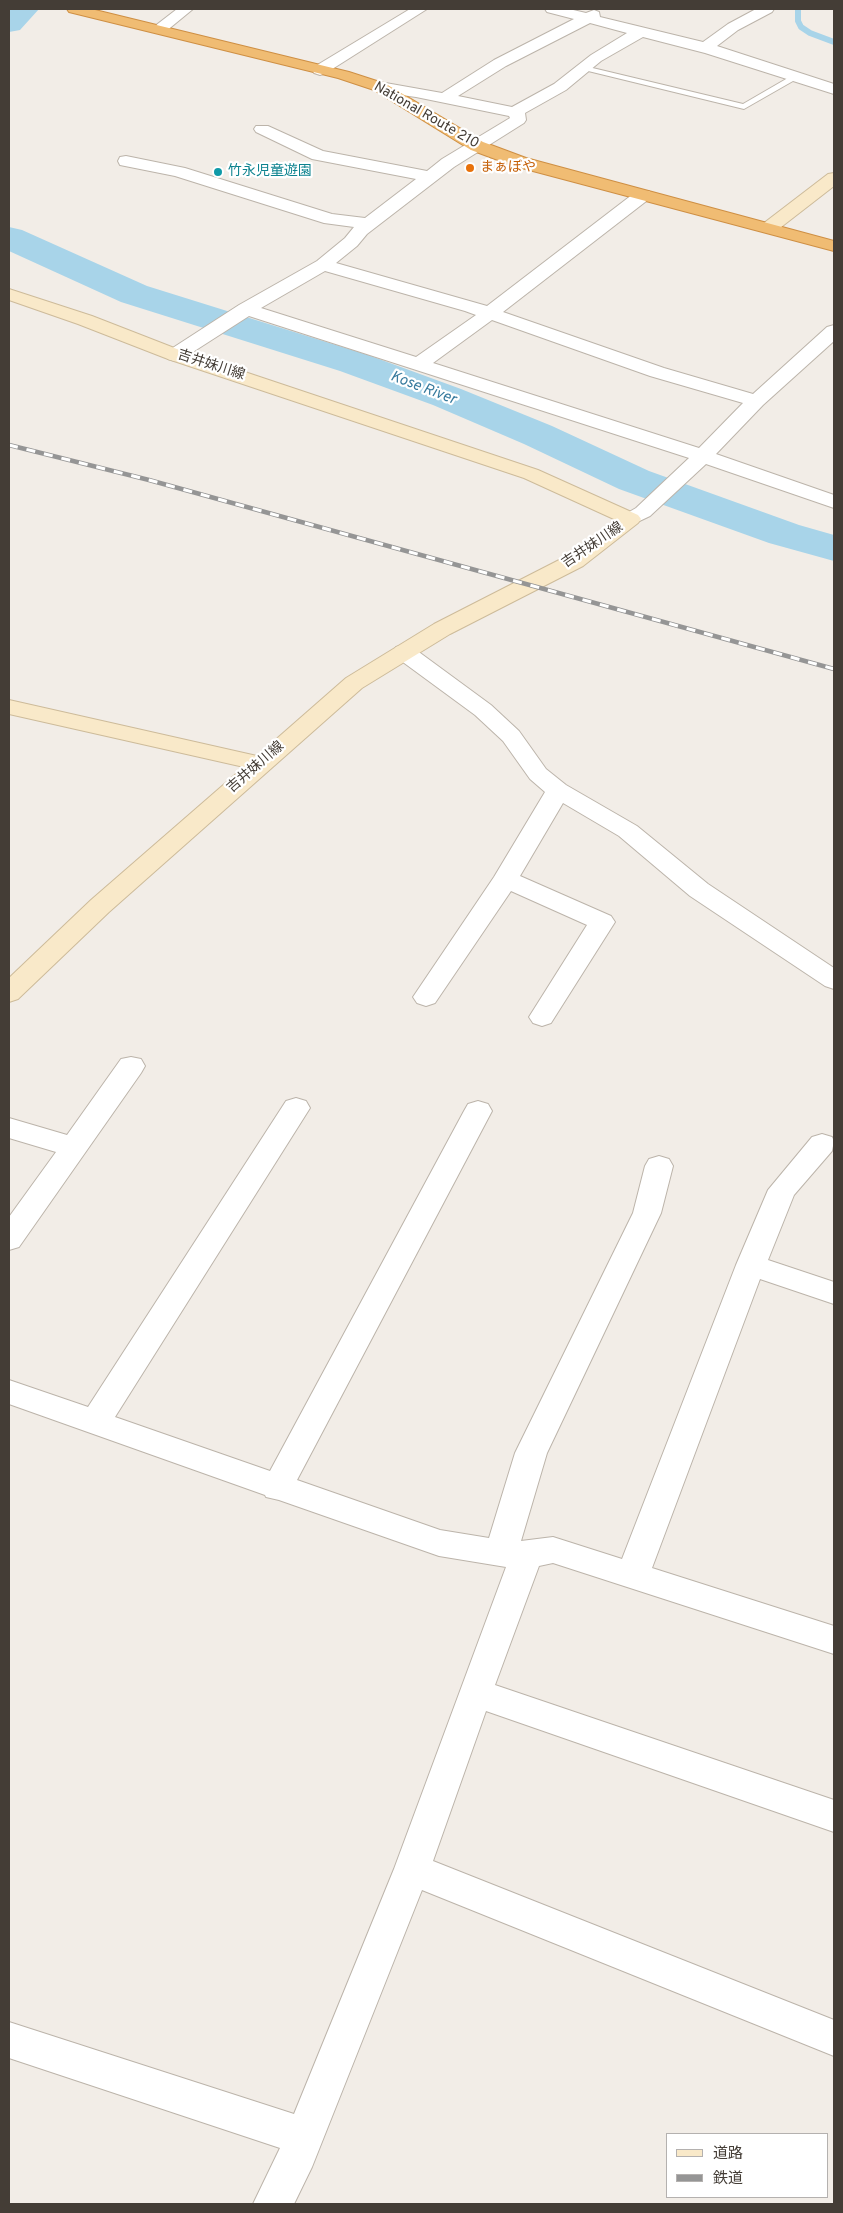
<!DOCTYPE html>
<html>
<head>
<meta charset="utf-8">
<style>
	body { margin:0 }
	#map { position:relative; width:843px; height:2213px; overflow:hidden; background:#f2ede7; font-family:Overpass,"Noto Sans JP",sans-serif }
	canvas { display:block }
	.frame { position:absolute; inset:0; border:10px solid #443d36; pointer-events:none }
	.legend { position:absolute; left:666px; top:2133px; width:162px; height:65px; box-sizing:border-box; background:#fff; border:1px solid #b4b1af; margin:0; padding:6px 9px; list-style:none; font-size:15px; color:#443d36 }
	.legend li { display:flex; align-items:center; gap:10px; height:25px }
	.legend b { width:25px; border:1px solid #b4b1af }
</style>
</head>
<body>
<div id="map">
<canvas width="843" height="2213"></canvas>
<div class="frame"></div>
<ul class="legend">
<li><b style="height:6px;background:#f9e9c9"></b>道路</li>
<li><b style="height:6px;background:#959595"></b>鉄道</li>
</ul>
</div>
<script>
const ctx = document.querySelector('canvas').getContext('2d');
ctx.lineJoin = 'round';
function shape(rows) {
  const path = new Path2D();
  for (const r of rows) {
    path.moveTo(r[0], r[1]);
    for (let i = 2; i < r.length; i += 2) path.lineTo(r[i], r[i + 1]);
  }
  return path;
}
function stroke(path, color, width, dash) {
  ctx.strokeStyle = color;
  ctx.lineWidth = width;
  ctx.lineCap = dash ? 'butt' : 'round';
  ctx.setLineDash(dash || []);
  ctx.stroke(path);
}
function paint(path, color) {
  ctx.fillStyle = color;
  ctx.fill(path, 'evenodd');
}
function drawText(font, color, halo, rows, align = 'center') {
  ctx.font = font + ' Overpass,"Noto Sans JP",sans-serif';
  ctx.lineWidth = 4.5;
  ctx.setLineDash([]);
  ctx.textBaseline = 'middle';
  ctx.strokeStyle = halo;
  ctx.fillStyle = color;
  for (const [text, x, y, turn = 0] of rows) {
    ctx.save();
    ctx.translate(x, y);
    ctx.rotate((+turn || 0) * Math.PI / 180);
    ctx.textAlign = isNaN(turn) ? turn : align;
    if (halo) ctx.strokeText(text, 0, 0);
    ctx.fillText(text, 0, 0);
    ctx.restore();
  }
}
stroke(shape([
	[798,9,798,21,801,27,810,33,834,42]
]), '#a8d4e9', 6);
paint(shape([
	[9,9,39,9,20,30,9,32,9,9],
	[9,227,22,230,147,286,368,355,461,389,552,426,649,471,799,525,834,535,834,561,769,543,619,489,524,444,433,405,340,371,121,302,9,251,9,227]
]), '#a8d4e9');
const lane = shape([
	[580,65,743,104,793,75,800,77,744,109,580,69,580,65]
]);
const street = shape([
	[177,9,193,9,165,32,155,32,152,29,155,26,177,9],
	[410,9,427,9,326,73,320,75,314,73,312,70,314,67,410,9],
	[545,9,569,9,586,13,594,10,599,12,600,17,703,42,728,24,756,9,774,9,772,12,738,30,717,46,834,84,834,94,705,53,643,37,601,61,566,90,525,113,526,120,524,123,454,167,367,234,357,246,336,263,487,306,637,191,649,191,652,195,649,199,503,312,664,368,753,394,827,327,834,325,834,341,763,405,716,454,834,495,834,508,706,464,650,516,631,525,624,523,621,519,624,515,636,508,689,458,249,316,182,359,175,361,168,359,166,355,168,351,239,305,317,261,345,238,354,227,324,223,175,176,120,165,118,161,120,157,126,156,185,168,332,214,365,218,416,179,312,159,256,132,254,129,256,126,268,126,323,151,427,171,442,159,510,118,509,116,416,97,380,92,374,90,372,87,374,84,380,82,442,93,494,60,574,19,547,12,545,9],
	[590,23,627,33,591,55,554,84,512,107,458,96,506,66,590,23],
	[325,271,465,311,476,315,416,357,261,308,325,271],
	[492,320,650,376,743,403,699,448,433,363,492,320],
	[404,645,412,647,491,705,519,731,546,769,566,785,637,826,708,884,834,968,834,989,825,986,690,896,619,836,563,803,520,876,611,916,615,922,551,1023,542,1026,533,1023,529,1017,587,925,511,891,435,1003,426,1006,417,1003,413,997,494,877,545,792,530,779,503,741,475,715,396,657,393,652,396,647,404,645],
	[131,1057,141,1059,145,1066,141,1073,19,1247,9,1250,9,1217,56,1152,9,1138,9,1118,67,1135,121,1059,131,1057],
	[296,1098,306,1101,310,1108,115,1417,270,1471,464,1111,468,1104,478,1101,488,1104,492,1111,297,1480,440,1530,489,1538,515,1453,633,1213,645,1166,649,1159,659,1156,669,1159,673,1166,661,1213,547,1453,521,1541,553,1537,622,1559,736,1265,768,1190,812,1137,822,1134,832,1137,834,1141,832,1151,794,1195,768,1260,834,1282,834,1304,760,1279,652,1568,834,1626,834,1654,553,1563,539,1566,495,1685,834,1800,834,1832,486,1711,433,1861,834,2020,834,2056,422,1890,312,2167,294,2204,253,2204,280,2148,9,2058,9,2022,294,2114,394,1869,506,1567,439,1556,279,1500,266,1497,265,1495,9,1404,9,1380,88,1407,286,1101,296,1098]
]);
const secondary = shape([
	[834,173,834,186,776,231,764,231,761,227,764,223,828,174,834,173],
	[9,289,92,316,182,351,538,470,638,515,641,519,638,523,583,566,450,634,362,688,109,912,18,999,9,1002,9,978,91,900,244,767,9,714,9,700,257,756,346,678,434,624,567,556,616,520,524,478,168,359,78,324,9,300,9,289]
]);
const highway = shape([
	[67,9,91,9,349,72,386,84,483,142,526,158,834,241,834,251,514,166,471,150,374,90,338,78,69,12,67,9]
]);
stroke(lane, '#bcb4aa', 2);
stroke(street, '#bcb4aa', 2);
stroke(secondary, '#cdbb9a', 2);
stroke(highway, '#ce8f44', 2);
paint(lane, '#fff');
paint(street, '#fff');
paint(secondary, '#f9e9c9');
paint(highway, '#f0bc73');
const rail = shape([
	[9,445,149,480,834,669]
]);
stroke(rail, '#959595', 4.5);
stroke(rail, '#fff', 3, [9]);
for (const [x, y, r, color] of [
	[470,168,5,"#e8710a"],
	[218,172,5,"#0f9aa8"]
]) {
  const dot = new Path2D();
  dot.arc(x, y, r, 0, 2 * Math.PI);
  ctx.fillStyle = color;
  ctx.fill(dot);
  stroke(dot, '#fff', 2);
}
drawText('14px', '#443d36', '#fff', [
	["National Route 210",426,116,30],
	["吉井妹川線",211,366,18],
	["吉井妹川線",593,546,-34],
	["吉井妹川線",256,768,-41]
]);
drawText('14px', '#c56008', '#fff', [
	["まぁぼや",480,168]
], 'left');
drawText('14px', '#0d838f', '#fff', [
	["竹永児童遊園",228,172]
], 'left');
drawText('italic 15px', '#387b9e', '#fff', [
	["Kose River",423,389,21]
]);
</script>
</body>
</html>
